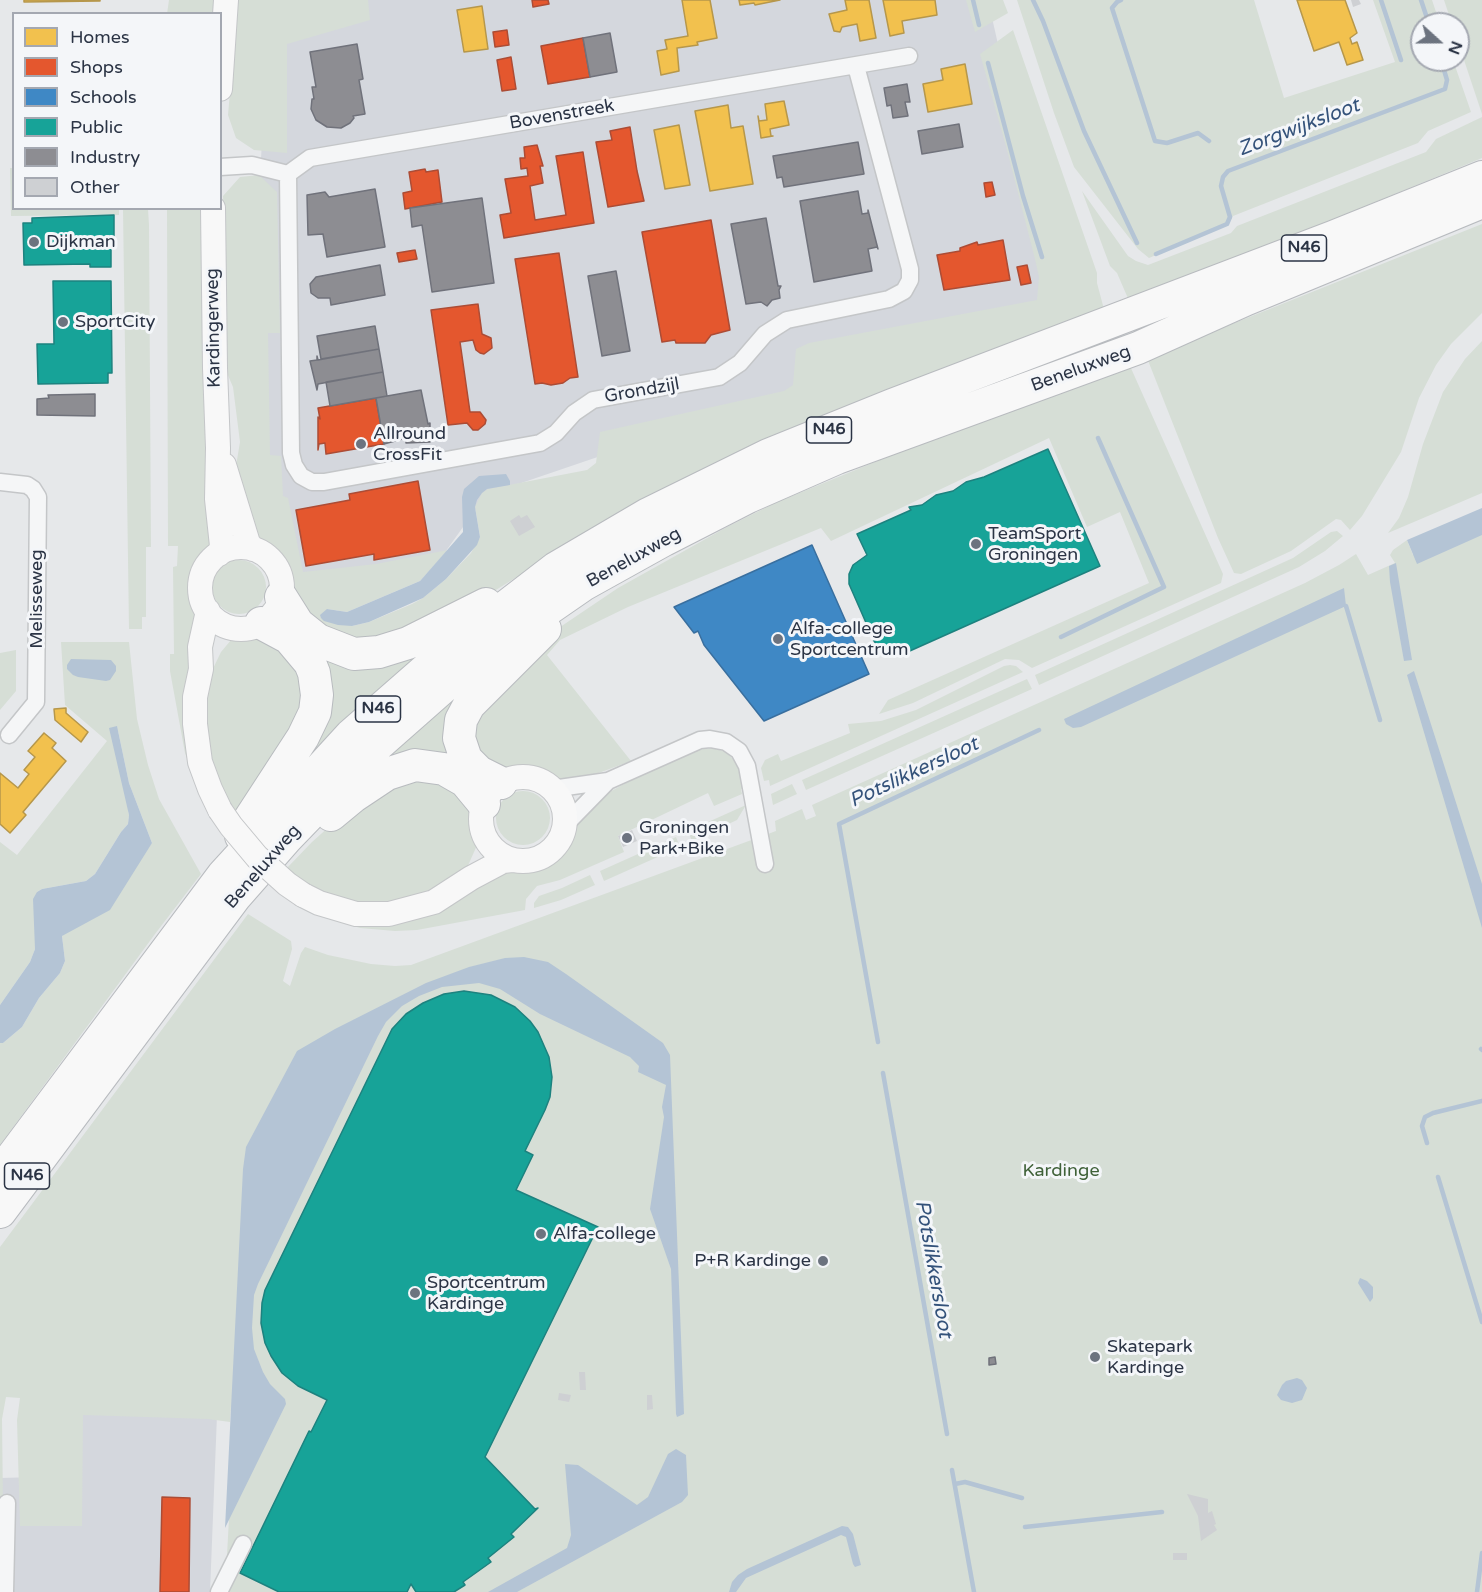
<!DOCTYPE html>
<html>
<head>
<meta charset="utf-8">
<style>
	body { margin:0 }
	#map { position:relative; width:1482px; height:1592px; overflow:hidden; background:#e6e8ea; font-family:"Varela Round",sans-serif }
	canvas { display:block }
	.legend { position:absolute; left:12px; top:12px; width:210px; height:198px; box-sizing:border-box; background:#f4f6f9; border:2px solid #a4a8b1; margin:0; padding:8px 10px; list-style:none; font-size:18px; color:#2b3445 }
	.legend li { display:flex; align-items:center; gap:12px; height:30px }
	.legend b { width:30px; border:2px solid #a4a8b1 }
	.north { position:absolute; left:1410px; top:12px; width:60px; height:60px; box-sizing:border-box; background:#f4f6f9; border:2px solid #a4a8b1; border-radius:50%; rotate:111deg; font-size:16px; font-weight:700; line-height:24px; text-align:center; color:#2b3445 }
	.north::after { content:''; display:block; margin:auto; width:21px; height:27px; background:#6c737f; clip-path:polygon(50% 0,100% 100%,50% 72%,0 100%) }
</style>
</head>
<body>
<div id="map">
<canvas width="1482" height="1592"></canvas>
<ul class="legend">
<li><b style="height:16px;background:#f2c14e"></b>Homes</li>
<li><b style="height:16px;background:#e4572e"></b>Shops</li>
<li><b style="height:16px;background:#3f88c5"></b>Schools</li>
<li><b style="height:16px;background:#17a398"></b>Public</li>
<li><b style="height:16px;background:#8d8d92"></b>Industry</li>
<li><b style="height:16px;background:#ced0d3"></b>Other</li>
</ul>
<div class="north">N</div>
</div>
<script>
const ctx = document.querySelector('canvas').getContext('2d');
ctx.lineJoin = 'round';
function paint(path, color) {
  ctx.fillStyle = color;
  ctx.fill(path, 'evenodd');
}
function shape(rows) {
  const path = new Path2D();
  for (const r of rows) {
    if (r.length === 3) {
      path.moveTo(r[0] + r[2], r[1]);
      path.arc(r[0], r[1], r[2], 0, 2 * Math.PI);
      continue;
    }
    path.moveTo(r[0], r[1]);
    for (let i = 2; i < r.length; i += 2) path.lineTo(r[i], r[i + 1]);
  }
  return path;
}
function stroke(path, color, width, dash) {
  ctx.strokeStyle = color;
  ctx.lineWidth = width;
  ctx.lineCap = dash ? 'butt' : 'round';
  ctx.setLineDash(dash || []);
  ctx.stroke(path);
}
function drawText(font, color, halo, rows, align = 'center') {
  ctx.font = font + ' "Varela Round",sans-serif';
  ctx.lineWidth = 6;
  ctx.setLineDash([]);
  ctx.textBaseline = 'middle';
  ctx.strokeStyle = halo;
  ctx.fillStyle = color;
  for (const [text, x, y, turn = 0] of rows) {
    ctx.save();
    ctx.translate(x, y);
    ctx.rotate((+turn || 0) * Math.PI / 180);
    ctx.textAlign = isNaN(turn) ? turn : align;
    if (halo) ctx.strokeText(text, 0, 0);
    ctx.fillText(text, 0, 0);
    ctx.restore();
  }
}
paint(shape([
	[269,0,988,0,1056,301,486,495,443,555,301,577,268,527,256,259],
	[77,1411,217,1415,210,1592,0,1592,0,1478,75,1476]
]), '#d4d7dd');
paint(shape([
	[169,0,214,0,214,13,167,14],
	[238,0,368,0,370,20,287,44,287,153,254,150,236,138,228,115],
	[966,0,1003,0,1008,13,975,32],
	[1017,0,1254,0,1284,98,1395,62,1373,0,1432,0,1440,24,1422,24,1422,60,1453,60,1471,112,1428,131,1418,143,1233,216,1227,225,1149,258,1138,249,1074,167,1054,113],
	[1444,0,1482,0,1482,114,1458,42,1458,24,1452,24],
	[1013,30,1097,273,1097,283,1105,313,625,510,470,606,346,647,290,596,284,569,276,556,261,542,235,472,240,442,233,387,227,373,223,196,240,177,259,175,277,192,280,333,268,333,270,455,281,456,283,496,288,498,303,572,376,564,448,550,420,581,347,612,327,609,352,626,369,622,412,604,423,598,446,579,471,553,480,537,475,507,482,493,488,489,587,470,596,463,600,432,784,391,793,385,796,349,809,343,1037,300,1039,277,1035,259,1007,150,980,54],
	[1482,117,1482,158,1383,199,1357,212,1130,303,1117,273,1110,266,1082,191,1128,256,1136,261,1148,265,1231,233,1237,226,1426,152,1436,139],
	[10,168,13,168,14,208,119,209,119,215,11,216],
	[123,209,148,209,149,225,151,547,146,547,146,617,142,617,142,629,129,629],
	[167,209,204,209,212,543,203,558,193,592,199,609,197,786,185,753,170,671,170,654,174,654,173,567,177,566,178,546,168,546],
	[1482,224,1482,313,1451,344,1436,365,1419,398,1401,452,1362,516,1350,530,1341,520,1336,519,1291,551,1241,574,1234,573,1218,538,1147,358],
	[1482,341,1482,493,1388,533,1399,518,1408,497,1423,444,1443,392,1465,359],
	[1130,366,1223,574,1221,583,1032,668,1019,660,1005,659,913,703,879,714,888,700,1149,583,1120,512,1087,527,1049,438,831,541,821,528,628,607,560,640,547,655,631,761,577,781,558,782,539,773,523,772,500,774,489,771,468,734,470,716,535,644,618,588,727,527,775,503,909,448,1076,388],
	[1482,526,1482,1592,225,1592,235,1408,231,1407,230,1422,208,1419,83,1415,82,1526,20,1526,17,1420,20,1398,6,1397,2,1419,3,1505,0,1505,0,1247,248,914,291,941,292,949,283,981,290,986,301,953,305,947,328,955,371,964,395,966,411,965,776,831,775,821,802,809,806,820,816,816,812,805,1305,583,1339,565,1356,554,1368,575,1395,563,1390,555,1393,550,1407,540,1413,555],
	[1337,531,1343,536,1325,551,1299,567,1039,685,1035,675,1293,558,1331,532],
	[239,587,27],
	[467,621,292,777,321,649],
	[263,633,300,659,305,720,241,822,227,802,206,750,207,681,221,652,231,640,245,634],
	[522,640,471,692,462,763,338,799],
	[61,642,129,642,137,719,148,765,159,799,201,874,155,934,0,1145,0,1043,3,1043,22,1027,39,998,60,973,65,961,62,936,152,843,129,783,117,726,129,815,128,824,121,832,95,874,86,881,42,889,37,892,35,949,30,962,0,1005,0,842,17,855,107,741,65,705],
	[16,650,16,691,0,710,0,653],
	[1010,665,1016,666,1023,672,770,786,769,780,764,781,761,768,765,760,778,754,781,761,850,733,848,724,881,721,916,710,1004,666],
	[1027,679,1032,689,806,790,802,780],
	[712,748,726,752,735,761,741,769,744,788,741,789,742,794,714,806,708,793,618,836,624,852,560,880,537,886,526,899,525,910,417,930,395,931,360,928,323,917,324,914,348,921,511,866,528,866,539,863,563,845,574,825,604,795,626,783,696,750],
	[438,775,476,812,478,843,466,870,445,886,393,905,356,903,315,891,286,869,312,842,340,817,389,782],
	[792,784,797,794,773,805,771,794],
	[523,818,27],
	[746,805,737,820,692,841,688,831],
	[676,837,680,847,604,881,600,871],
	[590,875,595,885,561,900,534,908,534,903,539,896,562,888]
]), '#d6ded6');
paint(shape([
	[506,474,510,481,510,485,487,489,482,493,477,500,475,507,480,537,477,545,446,579,423,598,369,622,352,626,338,625,324,621,321,618,320,615,327,609,347,612,420,581,463,532,462,497,464,489,479,476],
	[1482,508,1482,535,1417,564,1407,540],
	[1396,563,1412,660,1404,661,1390,582,1389,566],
	[1344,588,1346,606,1081,727,1073,728,1066,724,1064,719],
	[71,659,111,660,116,666,116,671,110,680,106,681,78,677,73,675,67,669,67,665],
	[1414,671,1482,884,1482,928,1407,675],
	[117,726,129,783,152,843,110,910,62,936,65,961,60,973,39,998,22,1027,3,1043,0,1043,0,1005,30,962,35,949,33,899,37,892,42,889,86,881,95,874,121,832,128,824,129,815,109,728],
	[524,957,548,962,566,974,663,1043,670,1055,684,1414,677,1417,676,1414,671,1269,650,1209,664,1117,662,1107,666,1085,638,1072,639,1066,630,1057,540,1014,500,989,479,983,442,987,419,996,402,1006,386,1022,378,1036,258,1284,254,1295,252,1328,254,1349,263,1372,270,1384,285,1399,286,1404,225,1528,243,1169,246,1147,297,1051,335,1029,426,983,469,967,505,958],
	[1360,1278,1367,1281,1373,1287,1373,1298,1370,1302,1358,1283],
	[1297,1378,1302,1380,1307,1388,1302,1400,1292,1403,1281,1400,1277,1395,1282,1385,1286,1381],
	[676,1449,686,1455,688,1495,682,1502,517,1592,488,1592,567,1548,571,1535,565,1464,578,1465,637,1505,648,1497,668,1454],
	[842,1526,848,1527,853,1534,861,1565,855,1567,853,1564,846,1537,841,1535,746,1578,736,1592,729,1592,732,1582,738,1575,747,1569]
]), '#b4c4d5');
const homes = shape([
	[24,0,100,0,100,1,24,2,24,0],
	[682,0,710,0,717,38,697,42,698,45,677,48,679,71,661,75,657,51,667,49,665,40,688,36,682,0],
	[739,0,780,0,755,5,754,3,740,5,739,0],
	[845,0,869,0,876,38,860,41,857,24,842,27,840,32,834,31,829,14,847,10,845,0],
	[883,0,935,0,937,15,902,21,904,33,890,36,883,0],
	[1297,0,1345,0,1357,33,1350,38,1352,44,1357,42,1363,60,1347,65,1339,42,1314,51,1297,0],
	[482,6,488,49,464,52,457,10,482,6],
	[965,64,972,104,928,112,923,84,943,80,941,69,965,64],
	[784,101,789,125,770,129,771,136,773,136,761,138,758,116,759,121,767,120,765,104,784,101],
	[728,105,731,128,743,126,753,184,710,191,695,111,728,105],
	[679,125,690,185,665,189,654,130,679,125],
	[66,708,66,713,88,732,81,742,55,720,54,709,66,708],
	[44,733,56,743,52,748,66,761,23,812,26,815,10,833,0,824,0,773,18,788,29,774,24,770,35,757,28,751,44,733]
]);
paint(homes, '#f2c14e');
stroke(homes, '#b6974b', 1.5);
const shops = shape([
	[532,0,548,0,549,4,533,7,532,0],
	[507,30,509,45,495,47,493,32,507,30],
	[583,38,590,77,548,84,541,46,583,38],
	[511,57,516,89,502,91,497,60,511,57],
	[630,127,637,171,644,201,608,207,596,142,612,140,610,131,630,127],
	[537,145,543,166,540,166,543,183,530,186,535,220,566,215,556,156,583,152,594,223,504,238,500,215,511,213,505,179,528,176,527,168,521,169,520,158,525,158,524,147,537,145],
	[425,169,426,172,438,170,442,202,405,209,403,193,412,191,409,172,425,169],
	[992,182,995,195,986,197,984,183,992,182],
	[711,220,730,330,711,335,705,343,676,343,675,340,662,342,642,232,711,220],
	[1003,240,1010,280,944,290,937,255,960,251,960,248,977,242,978,245,1003,240],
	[415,250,417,259,399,262,397,253,415,250],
	[559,253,578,377,570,378,563,383,551,385,542,383,535,384,515,259,559,253],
	[1027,265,1031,283,1021,285,1017,267,1027,265],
	[478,304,482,334,491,338,492,348,484,354,480,353,476,350,473,340,460,342,470,412,480,412,486,420,485,424,478,430,473,430,467,423,448,425,431,310,478,304],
	[376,398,384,444,326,454,325,443,319,444,318,450,318,417,320,419,318,408,376,398],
	[418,481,430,550,374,560,374,554,306,566,296,510,350,500,349,494,418,481],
	[162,1497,190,1498,189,1592,160,1592,162,1497]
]);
paint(shops, '#e4572e');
stroke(shops, '#ac4c35', 1.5);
const schools = shape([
	[812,545,869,674,764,721,704,645,698,631,694,633,674,607,812,545]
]);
paint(schools, '#3f88c5');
stroke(schools, '#396f9f', 1.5);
const public = shape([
	[114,215,114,241,111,241,111,267,90,267,90,264,24,265,23,223,32,223,32,218,114,215],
	[53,281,111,281,112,373,108,373,108,383,38,384,37,344,54,344,53,281],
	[1048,449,1100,566,903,654,890,654,880,649,874,641,849,584,849,574,853,565,867,555,857,534,911,510,909,507,922,505,936,495,953,491,966,482,984,477,1048,449],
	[464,991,491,995,515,1007,530,1021,538,1032,549,1057,552,1077,550,1097,545,1110,525,1151,533,1155,516,1190,598,1227,485,1457,535,1509,538,1508,511,1534,514,1537,488,1558,491,1562,463,1582,465,1585,454,1592,416,1592,411,1584,407,1592,279,1592,240,1573,309,1431,311,1432,327,1400,298,1386,282,1373,271,1356,265,1343,261,1323,262,1303,265,1290,392,1029,406,1014,423,1003,444,994,464,991]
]);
paint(public, '#17a398');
stroke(public, '#1d827f', 1.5);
const industry = shape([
	[610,33,617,72,590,77,583,38,610,33],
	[357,44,363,79,359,80,365,114,353,116,354,118,350,123,341,128,327,127,316,120,311,109,312,99,314,99,312,87,316,87,310,52,357,44],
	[907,84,910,102,905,102,908,116,893,118,891,105,887,106,884,88,907,84],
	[959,124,963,147,922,154,918,131,959,124],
	[858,142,864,174,784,187,782,177,777,178,773,156,858,142],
	[375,189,385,247,327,257,323,234,308,235,307,195,325,192,329,197,375,189],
	[858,191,862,214,868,213,868,210,878,249,877,247,868,249,872,271,814,282,800,201,858,191],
	[482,198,494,283,432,292,422,225,412,227,410,208,482,198],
	[766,218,778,286,781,286,779,290,780,298,772,300,767,306,761,302,746,304,731,224,766,218],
	[380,265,385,295,331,305,330,298,318,298,311,293,310,284,316,277,380,265],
	[616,271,630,351,602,356,588,276,616,271],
	[375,326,379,349,321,359,317,336,375,326],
	[379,349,383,372,318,384,317,390,310,361,317,360,317,356,318,360,379,349],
	[383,372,387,396,330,406,326,382,383,372],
	[421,390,428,424,430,423,430,442,406,443,406,438,384,444,376,398,421,390],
	[95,394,95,416,37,415,37,399,49,398,48,395,95,394],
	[995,1357,996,1364,989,1365,989,1358,995,1357]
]);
paint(industry, '#8d8d92');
stroke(industry, '#70727b', 1.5);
stroke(shape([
	[973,0,979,25],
	[1033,0,1043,21,1084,131,1137,243],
	[1121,0,1117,2,1112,8,1155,141,1167,143,1198,133,1209,141],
	[1381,0,1401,60],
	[1421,0,1429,24],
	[988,63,1023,196,1042,257],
	[1156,254,1227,224,1230,217,1221,186,1223,177,1228,171,1445,89,1447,80,1441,60],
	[1346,606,1380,720],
	[1061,637,1164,587,1098,438],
	[878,1042,839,824,1039,730],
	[1481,1049,1482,1050],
	[883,1073,947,1434],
	[1427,1143,1422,1126,1425,1117,1433,1113,1482,1101],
	[1438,1177,1482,1322],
	[952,1470,974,1592],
	[955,1484,965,1482,1022,1498],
	[1025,1527,1162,1512],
	[1477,1592,1482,1553]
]), '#b4c4d5', 4.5);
paint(shape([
	[1351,0,1359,0,1361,4,1353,7],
	[519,515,521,518,527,515,535,527,519,536,510,521],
	[632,830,637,841,623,847,618,836],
	[579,1372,585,1372,586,1390,580,1390],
	[559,1393,571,1395,569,1402,558,1400],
	[647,1395,652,1395,653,1409,647,1410],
	[1187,1494,1208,1499,1208,1513,1212,1511,1216,1524,1214,1525,1217,1530,1201,1541,1198,1516],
	[1173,1553,1187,1553,1187,1560,1173,1560]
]), '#ced0d3');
const street = shape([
	[220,167,252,165,288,174,310,158,909,56],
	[288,174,291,453,294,465,301,476,312,482,324,482,540,443,556,433,574,413,593,400,719,377,740,363,765,334,787,320,889,299,904,291,910,280,910,269,856,66],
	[0,482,27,485,33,489,38,497,36,702,9,735],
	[552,789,608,781,700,740,710,739,726,742,739,751,747,766,765,864],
	[565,825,608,781],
	[5,1592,7,1503],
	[219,1592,243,1544]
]);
const secondary = shape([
	[220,89,226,0],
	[213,208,215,368,218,448,217,499,222,546,219,554],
	[224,465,248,543,253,549],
	[241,588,41],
	[208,611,200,647,201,669,195,697,195,724,200,762,210,789,220,810],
	[523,819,42],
	[303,895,319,903,356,914,389,914,434,902,471,878,503,861,512,860]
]);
const highway = shape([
	[281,597,298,624,318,640,354,654,379,652,408,643,486,604],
	[501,783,479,772,466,759,459,738,461,720,469,705,545,629],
	[331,815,354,796,387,774,415,765,444,769,465,781,484,804],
	[241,836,247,823,303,737,315,712,317,695,314,673,310,663,289,638,261,623],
	[0,1173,223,875,351,735,439,658,556,568,648,514,768,455,892,405,1333,237,1482,177],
	[0,1212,235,897,286,839,372,750,473,661,583,585,664,540,748,497,837,458,1138,348,1247,299,1482,202]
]);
stroke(street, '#c4c6c8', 19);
stroke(secondary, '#c4c6c8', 26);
stroke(highway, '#b8bbbf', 34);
stroke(street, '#f5f6f7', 16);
stroke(secondary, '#f8f8f8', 24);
stroke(highway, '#f8f8f8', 32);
const secondaryBridge = shape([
	[220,810,231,826,257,857,287,884,303,895]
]);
stroke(secondaryBridge, '#c4c6c8', 26, []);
stroke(secondaryBridge, '#f8f8f8', 24);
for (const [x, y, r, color] of [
	[34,242,6,"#6c737f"],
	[63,322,6,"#6c737f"],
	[361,444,6,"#6c737f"],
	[976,544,6,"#6c737f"],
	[778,639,6,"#6c737f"],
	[627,838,6,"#6c737f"],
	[541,1234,6,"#6c737f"],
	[823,1261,6,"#6c737f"],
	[415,1293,6,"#6c737f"],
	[1095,1357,6,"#6c737f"]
]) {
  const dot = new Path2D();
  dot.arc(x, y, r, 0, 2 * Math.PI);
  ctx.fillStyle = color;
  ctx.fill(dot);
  stroke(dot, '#f4f6f9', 2);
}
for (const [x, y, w] of [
	[1304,248,45],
	[829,430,45],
	[378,709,45],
	[27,1176,45]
]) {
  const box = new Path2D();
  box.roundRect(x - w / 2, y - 13, w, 26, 4.5);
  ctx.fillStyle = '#f4f6f9';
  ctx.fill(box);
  stroke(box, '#2b3445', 1.5);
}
drawText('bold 16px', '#2b3445', null, [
	["N46",1304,248],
	["N46",829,430],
	["N46",378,709],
	["N46",27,1176]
]);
drawText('18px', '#2b3445', '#f4f6f9', [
	["Bovenstreek",562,115,-10],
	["Kardingerweg",214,328,-91],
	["Beneluxweg",1081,369,-20],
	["Grondzijl",642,391,-10],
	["Beneluxweg",634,558,-29],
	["Melisseweg",37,599,-90],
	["Beneluxweg",263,867,-49]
]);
drawText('18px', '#2b3445', '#f4f6f9', [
	["Dijkman",46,242],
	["SportCity",75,322],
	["Allround",373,434],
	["CrossFit",373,455],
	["TeamSport",988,534],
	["Groningen",988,555],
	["Alfa-college",790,629],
	["Sportcentrum",790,650],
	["Groningen",639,828],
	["Park+Bike",639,849],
	["Alfa-college",553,1234],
	["P+R Kardinge",811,1261,"right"],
	["Sportcentrum",427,1283],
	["Kardinge",427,1304],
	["Skatepark",1107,1347],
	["Kardinge",1107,1368]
], 'left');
drawText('18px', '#3f6138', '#f4f6f9', [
	["Kardinge",1061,1171]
]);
drawText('italic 20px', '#34527a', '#f4f6f9', [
	["Zorgwijksloot",1299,128,-21],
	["Potslikkersloot",914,773,-25],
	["Potslikkersloot",933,1269,80]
]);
</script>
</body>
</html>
